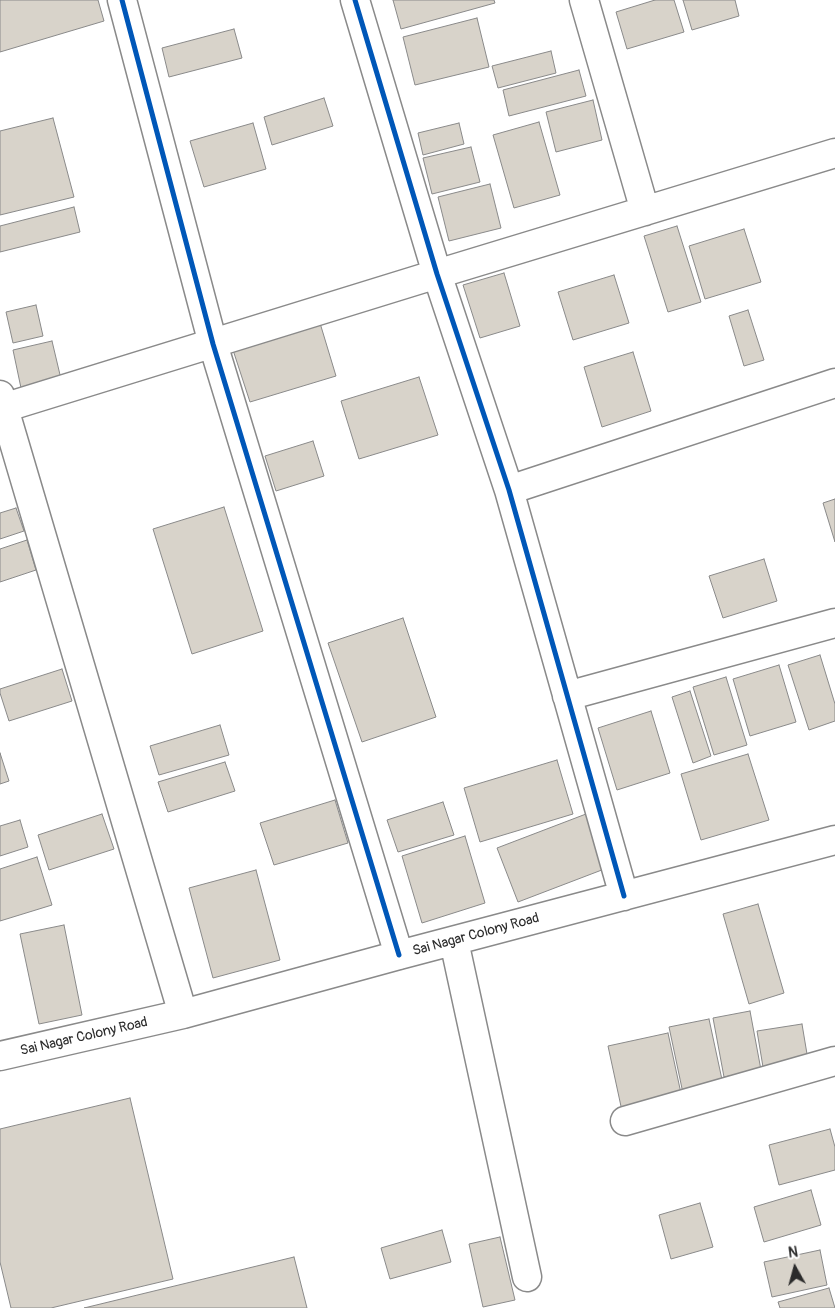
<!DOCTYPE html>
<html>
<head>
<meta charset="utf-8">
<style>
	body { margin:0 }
	#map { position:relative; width:835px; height:1308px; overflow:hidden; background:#fff; font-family:Pangolin,sans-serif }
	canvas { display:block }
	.north { position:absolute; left:770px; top:1243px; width:50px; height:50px; -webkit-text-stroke:4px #fff; paint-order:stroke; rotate:353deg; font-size:14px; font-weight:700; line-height:20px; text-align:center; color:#2b2b2b }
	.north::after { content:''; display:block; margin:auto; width:18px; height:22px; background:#2b2b2b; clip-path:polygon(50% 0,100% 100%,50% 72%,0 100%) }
</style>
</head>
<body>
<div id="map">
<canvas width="835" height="1308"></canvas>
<div class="north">N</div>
</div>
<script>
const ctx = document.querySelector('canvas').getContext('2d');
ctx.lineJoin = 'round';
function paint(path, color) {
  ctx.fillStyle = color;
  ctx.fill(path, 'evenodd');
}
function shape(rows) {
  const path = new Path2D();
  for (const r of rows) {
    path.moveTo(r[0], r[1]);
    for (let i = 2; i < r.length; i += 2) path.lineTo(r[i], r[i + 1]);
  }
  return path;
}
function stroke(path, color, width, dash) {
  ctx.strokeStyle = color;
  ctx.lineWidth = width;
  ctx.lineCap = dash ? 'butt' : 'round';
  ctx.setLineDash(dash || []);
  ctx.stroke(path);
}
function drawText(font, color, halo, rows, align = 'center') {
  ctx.font = font + ' Pangolin,sans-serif';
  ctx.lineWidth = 5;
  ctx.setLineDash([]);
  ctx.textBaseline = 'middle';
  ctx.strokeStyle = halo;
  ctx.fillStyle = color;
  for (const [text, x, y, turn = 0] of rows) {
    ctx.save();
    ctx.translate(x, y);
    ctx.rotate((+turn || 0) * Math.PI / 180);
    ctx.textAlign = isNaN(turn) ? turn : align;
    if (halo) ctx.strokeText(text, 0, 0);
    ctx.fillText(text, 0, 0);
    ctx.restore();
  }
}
const building = shape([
	[0,0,98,0,104,21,0,52,0,0],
	[393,0,494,0,495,3,401,29,393,0],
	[655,0,674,0,684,32,627,49,616,12,655,0],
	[683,0,735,0,739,16,692,30,683,0],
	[477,18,489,67,415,85,403,37,477,18],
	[234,29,242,58,169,77,162,48,234,29],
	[551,51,556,73,498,88,492,66,551,51],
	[579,70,586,96,509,116,503,90,579,70],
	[324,98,333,126,272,145,264,117,324,98],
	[593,100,602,140,556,152,546,112,593,100],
	[53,118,74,197,0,215,0,131,53,118],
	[539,122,560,195,514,208,493,135,539,122],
	[253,123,266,169,204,187,190,141,253,123],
	[459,123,464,144,423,155,418,133,459,123],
	[471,147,480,182,432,194,423,158,471,147],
	[490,184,501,228,449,241,438,197,490,184],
	[74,207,80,232,0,252,0,226,74,207],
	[677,226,701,302,668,312,644,236,677,226],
	[744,229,761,282,705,299,689,246,744,229],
	[504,273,520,326,480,338,463,285,504,273],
	[614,275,629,323,573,340,558,292,614,275],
	[36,305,43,336,13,343,6,312,36,305],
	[748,310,764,360,744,366,729,316,748,310],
	[320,323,336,376,250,402,233,350,320,323],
	[52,341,61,379,21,388,13,350,52,341],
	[633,352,651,411,602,427,584,367,633,352],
	[419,377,438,435,359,459,341,401,419,377],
	[313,441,324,476,276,491,265,456,313,441],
	[835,499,835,542,823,503,835,499],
	[224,507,263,631,192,654,153,529,224,507],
	[16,508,24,531,0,539,0,513,16,508],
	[27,540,36,570,0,582,0,549,27,540],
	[764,559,777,601,723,618,709,576,764,559],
	[403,618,436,717,362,742,328,643,403,618],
	[820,655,835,704,835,721,809,730,788,665,820,655],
	[779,665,796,722,750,736,733,679,779,665],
	[62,669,72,701,9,721,0,693,0,689,62,669],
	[726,677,747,745,714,755,693,687,726,677],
	[690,691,711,756,693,763,672,697,690,691],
	[651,711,670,773,617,790,598,728,651,711],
	[220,725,229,755,159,775,150,746,220,725],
	[0,753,9,781,0,784,0,753],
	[748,754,769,820,701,840,681,774,748,754],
	[557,760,573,814,480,842,464,788,557,760],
	[225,762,235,791,168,812,158,782,225,762],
	[335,800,348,843,274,865,260,823,335,800],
	[443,802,454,835,398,852,387,820,443,802],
	[102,814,114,849,49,870,38,835,102,814],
	[586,814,607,868,518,902,497,848,586,814],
	[20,820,28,847,0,856,0,826,20,820],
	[465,836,485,903,422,923,402,856,465,836],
	[37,857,52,905,0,921,0,869,37,857],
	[256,870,280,960,213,978,189,888,256,870],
	[758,904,784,993,749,1004,723,914,758,904],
	[64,925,82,1015,39,1024,20,934,64,925],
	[750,1011,761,1070,724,1077,713,1018,750,1011],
	[709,1019,724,1089,684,1098,669,1027,709,1019],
	[802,1024,808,1060,763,1067,757,1031,802,1024],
	[668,1033,682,1098,622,1111,608,1046,668,1033],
	[130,1098,173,1279,51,1308,11,1308,0,1262,0,1129,130,1098],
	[830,1129,835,1147,835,1170,779,1185,769,1145,830,1129],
	[811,1190,821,1225,764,1242,754,1207,811,1190],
	[700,1203,713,1247,671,1259,659,1215,700,1203],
	[442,1230,451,1262,390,1279,381,1248,442,1230],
	[500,1237,515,1300,483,1307,469,1244,500,1237],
	[820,1250,827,1285,772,1297,764,1262,820,1250],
	[294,1257,307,1308,84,1308,294,1257],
	[829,1288,835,1308,780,1308,778,1302,829,1288]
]);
paint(building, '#d8d3ca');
stroke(building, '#8a8a8a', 1);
const minor = shape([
	[122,0,213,344,399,955],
	[355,0,437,274,509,490,624,896],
	[584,0,645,211],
	[0,395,183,1014],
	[0,409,437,274,835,153],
	[509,490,835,383],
	[567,696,835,623],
	[454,941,527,1277],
	[0,1056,183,1014,399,955,835,840],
	[625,1121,835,1061]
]);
stroke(minor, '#8a8a8a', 31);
stroke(minor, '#fff', 28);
stroke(shape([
	[122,0,213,344,399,955],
	[355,0,437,274,509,490,624,896]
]), '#0057b8', 5);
drawText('14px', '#2b2b2b', '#fff', [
	["Sai Nagar Colony Road",476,935,-15],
	["Sai Nagar Colony Road",84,1037,-13]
]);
</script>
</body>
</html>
